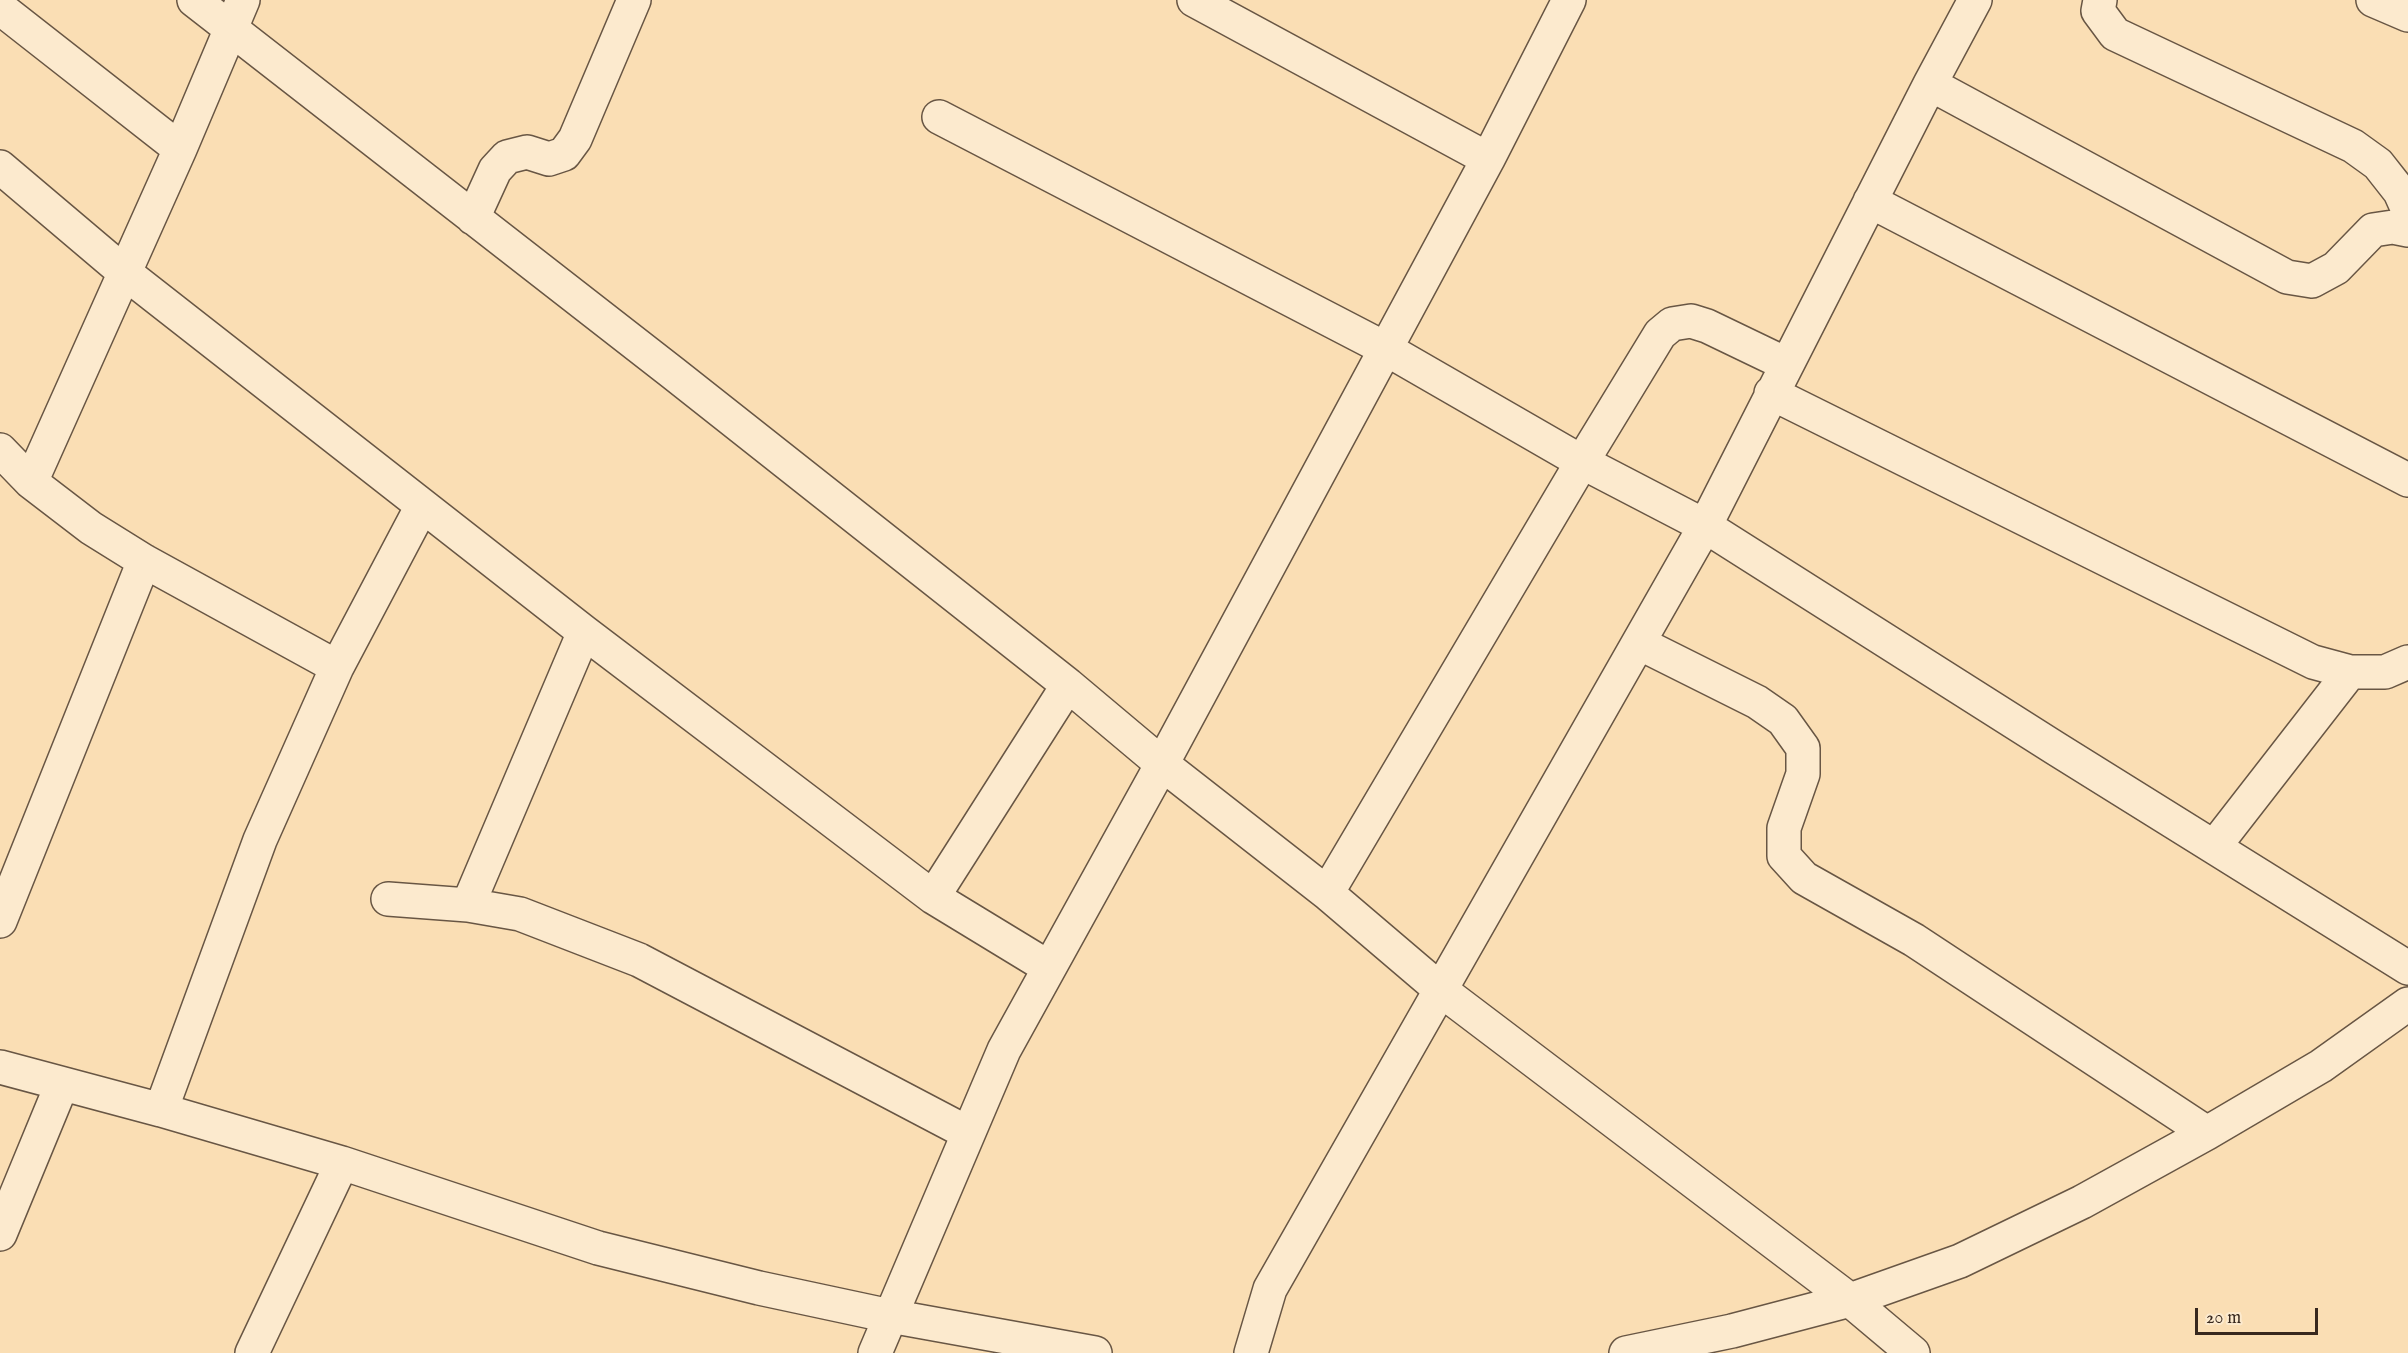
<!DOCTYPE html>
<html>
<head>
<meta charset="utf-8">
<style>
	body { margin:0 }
	#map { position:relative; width:2408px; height:1353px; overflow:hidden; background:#fadeb4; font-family:"IM FELL English",serif }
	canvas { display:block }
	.scale { position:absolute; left:2195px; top:1308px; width:123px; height:27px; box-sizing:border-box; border:3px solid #37281e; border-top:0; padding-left:8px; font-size:18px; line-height:21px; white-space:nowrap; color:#37281e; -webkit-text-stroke:4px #fceace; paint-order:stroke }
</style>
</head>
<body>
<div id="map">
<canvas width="2408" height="1353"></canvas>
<div class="scale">20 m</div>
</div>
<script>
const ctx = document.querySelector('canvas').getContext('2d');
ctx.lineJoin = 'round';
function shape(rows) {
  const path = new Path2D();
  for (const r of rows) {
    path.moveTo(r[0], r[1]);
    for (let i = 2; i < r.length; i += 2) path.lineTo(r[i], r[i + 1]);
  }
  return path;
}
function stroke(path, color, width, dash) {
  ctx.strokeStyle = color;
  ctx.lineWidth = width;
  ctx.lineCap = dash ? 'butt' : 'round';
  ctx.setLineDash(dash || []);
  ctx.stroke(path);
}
const street = shape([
	[194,0,673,373,1068,685,1162,764,1327,893,1442,991,1850,1300,1913,1353],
	[1194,0,1488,159],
	[2100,0,2098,11,2115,34,2353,146,2378,164,2400,192,2408,210],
	[2373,0,2408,15],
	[0,8,180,149],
	[1930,84,2287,277,2312,281,2336,268,2373,230,2393,227,2408,230],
	[939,117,1386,349,1582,462,1705,526,2055,748,2408,968],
	[0,167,124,272,584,632,933,897,1048,967],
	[1870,201,2408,480],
	[473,218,495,170,507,157,527,152,549,159,564,154,575,139,634,0],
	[1771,393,2313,662,2350,672,2385,672,2408,662],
	[0,450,31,482,91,528,144,561,337,667],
	[31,482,180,149,243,0],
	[1639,643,1757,702,1783,720,1803,748,1803,774,1784,828,1784,856,1804,878,1914,940,2207,1133],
	[2214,847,2350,672],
	[1327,893,1582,462,1660,334,1672,324,1691,321,1707,326,1786,364],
	[933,897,1068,685],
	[388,899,468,905,520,914,639,960,968,1133],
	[468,905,584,632],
	[0,921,144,561],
	[0,1067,161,1110,342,1163,598,1248,759,1288,890,1316,1095,1353],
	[161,1110,260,840,337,667,422,506],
	[0,1234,62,1084],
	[252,1353,342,1163],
	[875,1353,1004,1050,1162,764,1488,159,1569,0],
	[1251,1353,1270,1289,1705,526,1930,84,1975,0],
	[1626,1353,1732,1331,1850,1300,1960,1261,2082,1202,2207,1133,2321,1066,2408,1004]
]);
stroke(street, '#685644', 36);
stroke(street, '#fceace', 33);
</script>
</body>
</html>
